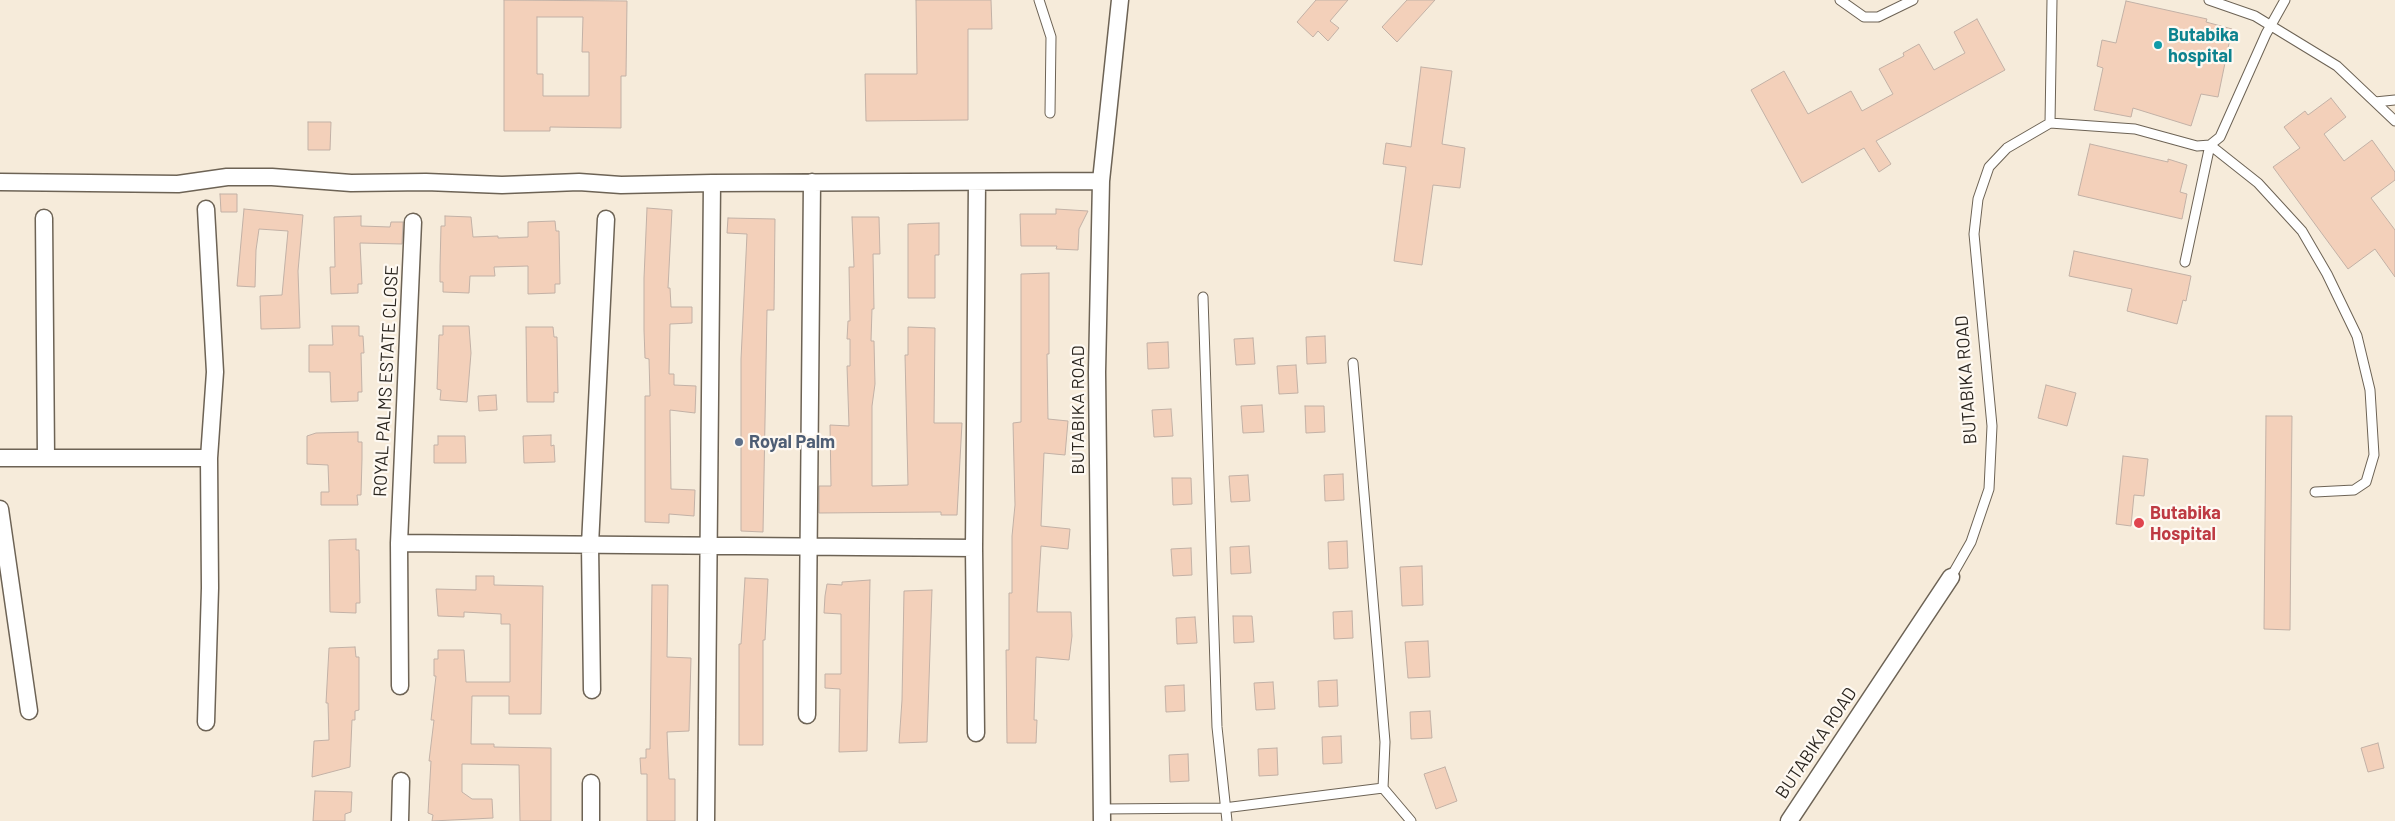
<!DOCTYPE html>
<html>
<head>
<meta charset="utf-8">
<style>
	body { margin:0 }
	canvas { display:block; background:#f6ebda }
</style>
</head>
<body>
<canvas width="2395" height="821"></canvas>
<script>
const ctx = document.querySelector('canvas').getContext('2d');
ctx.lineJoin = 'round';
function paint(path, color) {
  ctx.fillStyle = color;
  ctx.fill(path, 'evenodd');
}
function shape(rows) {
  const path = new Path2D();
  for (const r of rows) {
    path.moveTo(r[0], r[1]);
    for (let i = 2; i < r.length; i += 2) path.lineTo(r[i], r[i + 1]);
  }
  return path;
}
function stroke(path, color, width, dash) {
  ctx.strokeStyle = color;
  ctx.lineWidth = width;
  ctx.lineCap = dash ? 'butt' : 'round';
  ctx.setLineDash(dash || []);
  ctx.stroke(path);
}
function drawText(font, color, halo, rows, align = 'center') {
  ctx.font = font + ' Barlow,sans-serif';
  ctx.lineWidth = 4.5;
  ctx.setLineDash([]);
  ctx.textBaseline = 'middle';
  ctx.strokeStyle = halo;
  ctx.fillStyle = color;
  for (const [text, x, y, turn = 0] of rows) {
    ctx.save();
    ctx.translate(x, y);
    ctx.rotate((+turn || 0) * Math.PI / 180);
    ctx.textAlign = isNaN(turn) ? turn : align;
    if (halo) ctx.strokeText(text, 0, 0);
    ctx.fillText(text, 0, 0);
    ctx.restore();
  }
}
const building = shape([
	[504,0,627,1,626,76,621,76,621,128,550,127,550,131,504,131,504,0],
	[537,17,583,17,582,52,589,52,589,96,543,96,543,74,537,74,537,17],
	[916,0,991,0,992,29,968,29,968,120,866,121,865,74,917,74,916,0],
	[1316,0,1348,0,1330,21,1339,28,1328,41,1318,31,1313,37,1297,22,1316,0],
	[1407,0,1435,0,1397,42,1382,27,1407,0],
	[2126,1,2207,19,2206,22,2232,29,2218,97,2201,94,2191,126,2133,108,2131,117,2094,110,2103,68,2097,66,2102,40,2116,43,2126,1],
	[1977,19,2005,70,1876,141,1891,164,1879,172,1864,148,1802,183,1751,90,1784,71,1808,114,1851,91,1862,111,1893,94,1879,69,1904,56,1903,53,1919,44,1934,70,1965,53,1954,32,1977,19],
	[1421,67,1452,71,1442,144,1465,148,1460,188,1433,185,1422,265,1394,261,1406,167,1383,164,1386,143,1411,147,1421,67],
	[2331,98,2346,117,2324,134,2344,161,2372,140,2395,172,2395,180,2371,198,2395,230,2395,277,2375,249,2348,269,2273,167,2300,148,2284,127,2305,111,2308,115,2331,98],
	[308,122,331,122,330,150,308,150,308,122],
	[2090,144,2168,162,2168,159,2187,165,2180,192,2187,194,2182,219,2078,195,2090,144],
	[220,194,237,194,237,212,221,212,220,194],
	[647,208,672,210,668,288,670,288,671,307,692,307,692,323,670,324,669,374,674,374,674,385,696,386,695,413,670,410,670,415,671,489,695,490,694,516,669,514,669,523,645,522,645,396,650,396,649,359,645,358,644,330,644,278,647,208],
	[244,209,303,215,298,271,300,328,261,329,260,296,282,295,288,231,259,229,256,250,255,287,237,286,244,209],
	[1056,209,1088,211,1079,229,1078,250,1056,249,1057,246,1021,246,1020,214,1056,214,1056,209],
	[361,216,361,226,390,227,391,222,403,222,402,244,360,243,362,284,358,284,358,293,331,294,330,267,335,267,334,217,361,216],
	[445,216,471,217,473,237,498,236,498,238,528,237,528,222,555,221,556,231,559,231,560,284,555,284,555,293,528,294,528,266,494,267,495,276,470,276,469,293,443,292,443,282,440,282,440,266,441,226,445,226,445,216],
	[852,217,879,217,880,254,873,254,874,309,872,309,871,341,874,341,875,384,872,406,872,486,908,485,905,355,908,355,908,327,935,328,934,423,962,423,957,515,941,515,941,512,819,513,819,486,831,486,830,425,849,426,847,366,850,366,850,339,847,339,848,321,850,321,849,267,854,267,852,217],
	[728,218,775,219,774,310,767,310,763,532,741,531,741,359,747,234,727,233,728,218],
	[939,223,939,255,935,255,935,298,908,298,908,224,939,223],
	[2074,251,2191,276,2186,301,2183,300,2177,324,2127,311,2132,289,2069,276,2074,251],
	[1049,273,1049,354,1047,354,1048,419,1068,421,1065,455,1044,453,1041,526,1070,529,1068,549,1041,546,1037,612,1071,612,1072,636,1069,660,1036,657,1034,720,1037,720,1036,743,1007,743,1006,650,1009,650,1009,593,1012,593,1012,536,1015,505,1013,423,1021,422,1021,274,1049,273],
	[332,326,359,326,359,336,363,336,364,353,361,353,362,392,358,392,358,401,331,402,330,372,309,372,309,345,333,345,332,326],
	[443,326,469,326,471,353,467,402,440,400,441,390,437,389,439,335,443,335,443,326],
	[526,327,553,327,554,337,557,337,558,393,554,392,554,402,527,402,526,327],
	[1325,336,1326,363,1307,364,1306,337,1325,336],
	[1253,338,1255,364,1236,365,1234,339,1253,338],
	[1168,342,1169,368,1148,369,1147,343,1168,342],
	[1296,365,1298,393,1279,394,1277,366,1296,365],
	[2046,385,2076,393,2067,426,2038,418,2046,385],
	[496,395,497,410,479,411,478,396,496,395],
	[1262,405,1264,432,1243,433,1241,406,1262,405],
	[1305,406,1324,406,1325,432,1306,433,1305,406],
	[1171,409,1173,436,1154,437,1152,410,1171,409],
	[2266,416,2292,416,2290,630,2264,629,2266,416],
	[358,432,358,442,362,442,362,459,361,495,357,495,358,505,321,505,321,492,329,492,328,465,307,464,307,436,316,433,358,432],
	[551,435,551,446,554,445,555,462,524,463,523,436,551,435],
	[438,436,465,436,466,463,434,463,434,445,438,445,438,436],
	[2123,456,2148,459,2144,496,2134,495,2131,526,2116,524,2123,456],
	[1343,474,1344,500,1325,501,1324,475,1343,474],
	[1248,475,1250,501,1231,502,1229,476,1248,475],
	[1172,478,1191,478,1192,504,1173,505,1172,478],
	[356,539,356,550,359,550,360,603,356,603,356,613,330,612,329,540,356,539],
	[1347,541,1348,568,1329,569,1328,542,1347,541],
	[1249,546,1251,573,1231,574,1230,547,1249,546],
	[1191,548,1192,575,1173,576,1171,549,1191,548],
	[1422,566,1423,605,1402,606,1400,567,1422,566],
	[476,576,494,576,494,585,543,586,541,714,509,714,509,696,472,696,471,744,494,744,494,747,551,748,551,821,520,821,519,765,462,764,462,792,472,799,492,799,493,818,432,821,433,815,428,813,431,761,429,761,434,720,431,720,436,676,434,676,434,659,438,659,438,650,464,650,466,682,510,682,510,624,501,624,501,614,464,612,464,617,438,616,436,589,476,590,476,576],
	[745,578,768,579,765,640,763,640,763,745,739,745,739,644,741,644,745,578],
	[870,580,867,751,839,752,840,689,825,688,825,674,841,674,841,614,824,613,825,596,827,584,842,585,842,582,870,580],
	[652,585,668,585,667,657,691,658,689,731,667,732,669,779,675,779,675,821,647,821,647,774,641,774,640,758,646,758,646,749,650,749,652,585],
	[932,590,927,742,899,743,902,700,904,591,932,590],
	[1352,611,1353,638,1334,639,1333,612,1352,611],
	[1233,616,1252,616,1254,642,1234,643,1233,616],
	[1195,617,1197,643,1177,644,1176,618,1195,617],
	[1428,641,1430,677,1408,678,1405,642,1428,641],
	[355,647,356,657,359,657,359,710,355,711,355,720,352,720,350,767,312,777,314,741,329,740,328,703,326,703,329,648,355,647],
	[1337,680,1338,706,1319,707,1318,681,1337,680],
	[1273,682,1275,709,1256,710,1254,683,1273,682],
	[1184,685,1185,711,1166,712,1165,686,1184,685],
	[1430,711,1432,738,1411,739,1410,712,1430,711],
	[1341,736,1342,763,1323,764,1322,737,1341,736],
	[2378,743,2384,768,2368,772,2361,748,2378,743],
	[1277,748,1278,775,1259,776,1258,749,1277,748],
	[1188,754,1189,781,1170,782,1169,755,1188,754],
	[1445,767,1457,801,1436,809,1424,774,1445,767],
	[315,791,352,792,351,812,345,814,345,821,313,821,315,791]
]);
paint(building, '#f3d0ba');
stroke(building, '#c2b1a6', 1);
const service = shape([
	[1039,0,1051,37,1050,113],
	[1840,0,1864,17,1878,17,1913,0],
	[2209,0,2255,16,2337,66,2395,121],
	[2375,102,2395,100],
	[2050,123,2052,0],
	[2210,145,2258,183,2302,231,2327,274,2357,336,2370,390,2374,455,2366,482,2354,490,2315,492],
	[2185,262,2210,145],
	[1203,297,1217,727,1227,821],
	[1353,363,1385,742,1383,788,1411,821],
	[1951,577,1971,542,1989,489,1992,426,1974,234,1978,199,1989,167,2007,148,2050,123,2135,129,2197,146,2210,145,2220,137,2266,34,2285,0],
	[1102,809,1224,808,1383,788]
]);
const minor = shape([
	[0,182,178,184,227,177,272,177,351,183,426,182,502,185,579,182,621,185,712,183],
	[44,218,46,458],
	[0,458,209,458],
	[0,509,29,711],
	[399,543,974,548,977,182],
	[974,548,976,733],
	[400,686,399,543,413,222],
	[592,690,590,545,606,219],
	[807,715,812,182],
	[206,722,210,588,209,458,215,372,206,209],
	[591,783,591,821],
	[400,821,401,781],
	[706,821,712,183,1101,181],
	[1102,821,1097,372,1101,181,1120,0],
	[1789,821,1951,577]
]);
stroke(service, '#6d6355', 11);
stroke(minor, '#6d6355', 19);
stroke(service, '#fff', 9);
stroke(minor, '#fff', 16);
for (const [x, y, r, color] of [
	[2158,45,5,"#0f9aa8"],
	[739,442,5,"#5c6f8a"],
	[2139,523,6,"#e0444e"]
]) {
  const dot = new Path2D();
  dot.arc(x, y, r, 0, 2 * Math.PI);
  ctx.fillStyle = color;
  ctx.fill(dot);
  stroke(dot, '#fef9f2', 2);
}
drawText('bold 18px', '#0d838f', '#fef9f2', [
	["Butabika",2168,35],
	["hospital",2168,56]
], 'left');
drawText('18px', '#2a251f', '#fef9f2', [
	["BUTABIKA ROAD",1966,380,-94],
	["ROYAL PALMS ESTATE CLOSE",386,381,-87],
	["BUTABIKA ROAD",1078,410,-90],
	["BUTABIKA ROAD",1816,743,-56]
]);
drawText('bold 18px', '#4e5e75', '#fef9f2', [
	["Royal Palm",749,442]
], 'left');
drawText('bold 18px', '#be3a42', '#fef9f2', [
	["Butabika",2150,513],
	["Hospital",2150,534]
], 'left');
</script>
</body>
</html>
